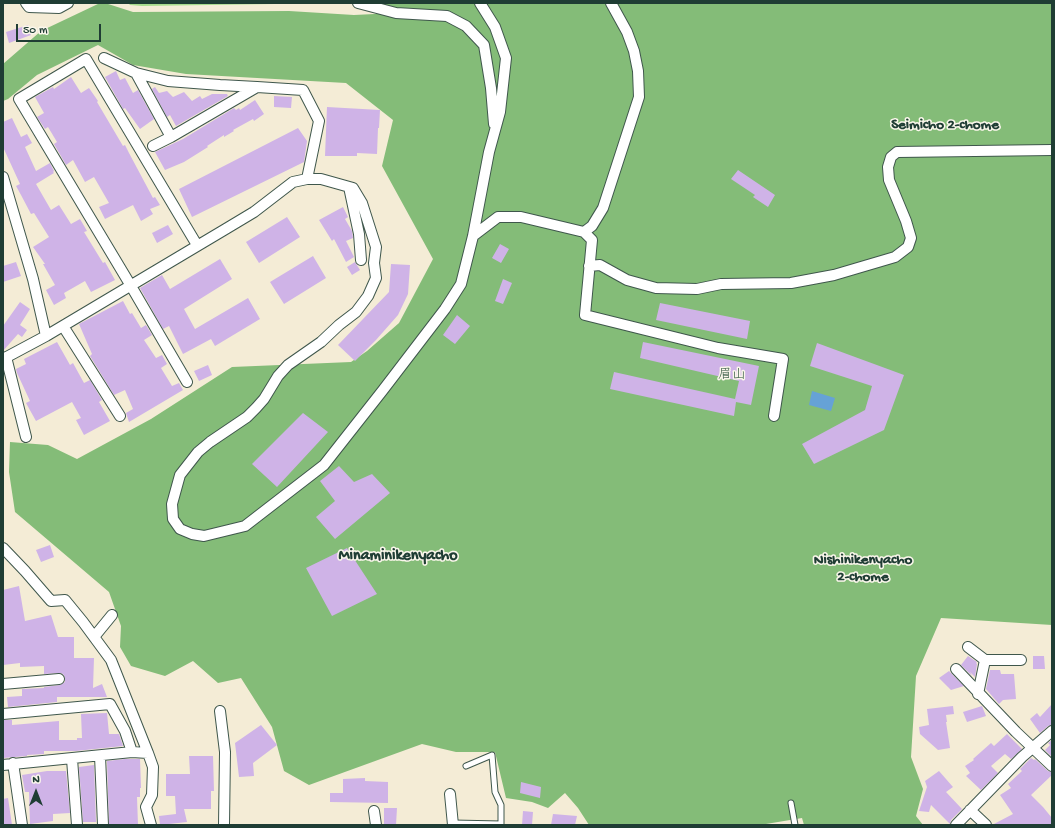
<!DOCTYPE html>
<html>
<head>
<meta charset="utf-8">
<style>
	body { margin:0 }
	#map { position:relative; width:1055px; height:828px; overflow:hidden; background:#f4ecd6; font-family:"Gochi Hand",sans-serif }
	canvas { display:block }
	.frame { position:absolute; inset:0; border:4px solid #1f3d34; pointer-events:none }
	.north { position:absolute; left:16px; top:772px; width:40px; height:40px; -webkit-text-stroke:3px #fbf7ec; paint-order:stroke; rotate:0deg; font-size:11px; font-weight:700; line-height:16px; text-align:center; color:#1f3d34 }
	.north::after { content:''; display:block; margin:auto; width:14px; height:18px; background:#1f3d34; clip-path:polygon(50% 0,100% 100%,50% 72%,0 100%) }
	.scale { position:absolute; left:16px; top:24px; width:85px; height:18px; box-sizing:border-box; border:2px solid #1f3d34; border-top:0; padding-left:5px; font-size:12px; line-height:14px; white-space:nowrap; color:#1f3d34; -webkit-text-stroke:3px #fbf7ec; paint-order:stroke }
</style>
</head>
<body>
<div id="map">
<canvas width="1055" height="828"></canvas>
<div class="frame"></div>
<div class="north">N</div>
<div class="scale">50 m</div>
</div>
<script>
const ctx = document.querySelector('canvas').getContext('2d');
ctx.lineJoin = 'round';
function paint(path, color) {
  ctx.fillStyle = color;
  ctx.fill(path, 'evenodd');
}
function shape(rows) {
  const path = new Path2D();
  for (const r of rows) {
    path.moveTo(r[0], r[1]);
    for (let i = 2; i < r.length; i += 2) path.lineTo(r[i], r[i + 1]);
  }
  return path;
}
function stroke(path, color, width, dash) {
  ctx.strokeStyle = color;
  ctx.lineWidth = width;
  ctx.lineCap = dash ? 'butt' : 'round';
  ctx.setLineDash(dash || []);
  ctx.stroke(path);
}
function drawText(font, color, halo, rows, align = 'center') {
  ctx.font = font + ' "Gochi Hand","Klee One",sans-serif';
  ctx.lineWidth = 3;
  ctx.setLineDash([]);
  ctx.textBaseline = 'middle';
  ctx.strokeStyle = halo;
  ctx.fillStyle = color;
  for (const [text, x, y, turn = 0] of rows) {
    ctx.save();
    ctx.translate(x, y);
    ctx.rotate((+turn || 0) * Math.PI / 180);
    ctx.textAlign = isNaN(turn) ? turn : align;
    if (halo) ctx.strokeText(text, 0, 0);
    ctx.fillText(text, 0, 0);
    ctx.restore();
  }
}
paint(shape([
	[128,3,341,3,142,6,130,5]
]), '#a6dc8c');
paint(shape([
	[100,3,105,3,133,12,289,11,354,15,395,13,379,3,1052,3,1052,625,941,618,916,676,911,757,923,789,916,816,923,825,804,825,802,818,760,825,589,825,578,808,565,793,548,808,532,802,506,798,495,752,456,752,422,744,309,785,284,771,272,727,241,678,218,683,193,661,165,676,131,666,120,647,121,626,109,592,15,512,9,472,10,442,48,445,77,459,151,419,232,367,351,362,367,351,399,323,433,259,382,166,393,120,346,83,186,74,133,65,98,45,37,75,8,99,3,101,3,64,41,31]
]), '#84bc78');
paint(shape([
	[812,391,835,398,831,411,809,405]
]), '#66a2d6');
paint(shape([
	[28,25,31,35,9,43,6,32],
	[116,71,120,80,125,78,133,93,138,90,154,119,140,129,125,108,123,109,105,77],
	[71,77,81,93,89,88,98,101,97,102,123,146,125,145,129,153,153,198,155,197,160,205,150,209,153,214,141,221,133,205,105,219,99,207,109,203,94,177,85,182,73,160,66,165,54,144,57,142,48,127,45,129,37,117,44,113,35,97,53,87,54,89],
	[155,87,159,93,167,91,173,97,184,92,192,101,200,96,202,99,212,94,227,94,228,96,176,126,170,115,167,117,152,89],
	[274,96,292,97,291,108,274,107],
	[255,100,264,114,254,121,253,119,233,130,234,131,224,137,224,135,207,146,208,147,184,162,165,170,155,152,183,139,234,108,236,110,239,108,240,110],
	[327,107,380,110,379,128,378,128,377,154,357,153,357,156,325,156],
	[12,118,21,137,27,134,32,143,25,147,36,171,50,163,54,171,53,172,54,173,36,184,51,210,59,205,71,224,80,219,87,231,84,232,103,263,105,262,115,280,91,292,85,281,64,293,66,298,54,305,46,290,55,285,43,264,45,264,33,247,49,237,34,213,31,214,21,195,16,186,20,184,3,147,3,122],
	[298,128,307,141,304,162,192,217,179,189],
	[738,170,775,195,768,207,753,197,755,195,731,179],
	[343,207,348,217,345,219,352,231,353,238,346,241,354,257,346,262,334,239,332,241,319,220],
	[287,217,300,237,259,263,246,242],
	[168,225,173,234,157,243,152,233],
	[500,244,509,249,501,263,492,258],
	[313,256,326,278,284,304,270,282],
	[220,259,232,279,184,309,195,329,248,298,260,319,215,346,211,339,183,354,169,326,163,329,140,288,162,275,170,289],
	[16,262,21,276,3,282,3,266],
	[355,262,360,270,352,275,347,267],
	[391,264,410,265,408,294,398,315,376,340,355,361,338,345,389,292],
	[503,279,512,283,503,304,495,301],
	[123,301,130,314,132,313,141,328,146,325,152,335,144,340,156,358,162,355,167,364,161,368,172,386,179,383,183,390,129,422,126,413,133,409,125,390,114,395,90,356,92,354,79,324],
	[20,302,30,309,20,325,27,330,22,337,18,334,3,351,3,326],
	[660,303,750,321,747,339,656,320],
	[457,315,470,326,455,344,443,335],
	[57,342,70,365,73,363,84,383,90,380,102,400,99,402,110,421,84,435,76,420,81,418,72,402,36,421,26,403,30,401,17,373,16,369,26,364,24,359],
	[643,342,759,366,751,405,736,402,734,416,610,389,614,372,735,399,739,381,640,358],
	[817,343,904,375,884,430,814,464,802,444,865,410,872,386,810,366],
	[208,365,212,375,199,381,194,371],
	[303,413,328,432,277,487,252,464],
	[339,466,354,482,372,474,390,493,335,539,316,517,335,501,320,481],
	[50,545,54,557,41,562,36,550],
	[347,548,377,594,332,616,306,568],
	[19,586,25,621,51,615,58,637,74,637,74,658,94,658,93,688,102,684,107,697,57,697,57,702,8,707,7,697,22,696,22,689,44,688,44,687,60,685,65,682,65,679,64,675,61,673,44,674,44,666,20,667,20,663,3,665,3,590],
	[968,656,977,662,976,663,977,664,975,677,970,672,972,676,961,665],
	[1033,656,1044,656,1045,669,1033,669],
	[990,670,1000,670,1001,674,1014,674,1016,699,1003,700,999,704,986,689],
	[949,671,964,686,951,690,939,678],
	[1052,704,1052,725,1048,726,1040,733,1030,719,1037,713,1040,717],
	[953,706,954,714,946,715,947,722,946,722,950,748,938,750,920,734,919,727,929,725,927,709],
	[982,706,986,716,967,722,963,712],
	[107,713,109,734,119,734,123,746,76,751,44,751,44,754,27,755,27,756,3,758,3,720,12,720,12,725,59,721,59,740,77,740,77,738,82,738,81,714],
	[261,725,277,745,253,763,254,776,239,777,235,743],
	[1007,734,1022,749,1011,759,1005,754,991,766,998,773,981,790,966,776,970,773,965,766,974,760,973,759,991,743,994,746],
	[1052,740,1052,757,1045,750,1050,745,1048,743],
	[189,756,213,756,214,791,211,791,211,809,184,809,187,822,160,825,159,816,176,814,175,796,166,796,166,774,190,774],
	[1031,758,1034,760,1035,759,1048,771,1052,772,1052,775,1031,795,1043,807,1052,818,1052,825,992,825,1013,814,1000,795,1011,788,1008,784,1022,771,1020,769],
	[125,759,140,759,141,788,140,788,140,797,137,797,138,825,109,825,107,761],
	[94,765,96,822,83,822,79,767],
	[47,771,66,771,70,813,53,814,53,821,30,824,29,792,25,792,22,775],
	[939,771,953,787,946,792,962,809,951,820,950,824,931,805,929,812,919,811,927,787,925,781],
	[365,778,365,781,388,782,388,803,330,802,330,793,343,793,343,779],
	[521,782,541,787,540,798,520,793],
	[8,798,12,825,3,825,3,799],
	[384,808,397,808,396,825,384,825],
	[523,811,533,812,532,825,522,825],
	[553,814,577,816,575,825,551,825]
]), '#cfb3e7');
const service = shape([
	[791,803,795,825],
	[453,823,501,824,501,805,495,792,492,755,466,766]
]);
const minor = shape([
	[26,3,29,7,59,8,68,3],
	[358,3,396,13,447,16,466,26,484,45,491,88,494,124],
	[104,58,136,73],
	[257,87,171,137,136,73,168,81,220,85,257,87,303,90,319,121,307,179],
	[153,146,171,137],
	[3,177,33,279,46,336],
	[349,187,359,234,361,260],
	[584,232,592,226,603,208,639,97,638,71,634,51,627,32,611,3],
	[473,236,498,217,521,217,584,232,592,240,585,315,718,348,783,359,774,416],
	[589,266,600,265,627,280,656,288,697,289,721,284,791,283,834,275,895,257,908,247,911,238,906,221,889,180,888,167,891,157,897,152,1052,150],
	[63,326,120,416],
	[6,357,26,437],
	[3,359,46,336,224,230,254,212,293,182,307,179,321,179,353,188,362,203,376,247,374,263,376,278,368,296,356,312,339,325,321,342,288,365,278,376,264,399,256,408,247,417,210,442,198,452,180,475,172,504,173,519,180,529,192,534,204,536,245,526,324,465,383,390,445,309,461,284,473,236,489,152,500,112,506,58,495,27,480,3],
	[187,382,131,286,19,99,86,59,197,245],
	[3,548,25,571,51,601,65,600,83,622,111,660,148,753],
	[94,637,112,615],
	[968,647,985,660],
	[956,669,1016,732,1052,766],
	[3,684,59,679],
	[978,694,985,660,1021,660],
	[220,711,225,752,224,825],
	[3,714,110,704,125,731,132,752],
	[100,756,103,825],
	[72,759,77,825],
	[13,763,22,825],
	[3,765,132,752,148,753,153,767,152,795,146,807,151,825],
	[450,794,453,825],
	[970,810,986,825],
	[374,811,376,825],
	[956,825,1022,757,1052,731]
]);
stroke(service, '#3f574c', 7);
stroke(minor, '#3f574c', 12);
stroke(service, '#fff', 5);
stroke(minor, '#fff', 10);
drawText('14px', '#3a5d46', '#fbf7ec', [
	["眉山",732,376]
]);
drawText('bold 15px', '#1f3d34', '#fbf7ec', [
	["Seimicho 2-chome",945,126],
	["Nishinikenyacho",863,561],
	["2-chome",863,578]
]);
drawText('bold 16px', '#1f3d34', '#fbf7ec', [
	["Minaminikenyacho",398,557]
]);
</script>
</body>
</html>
